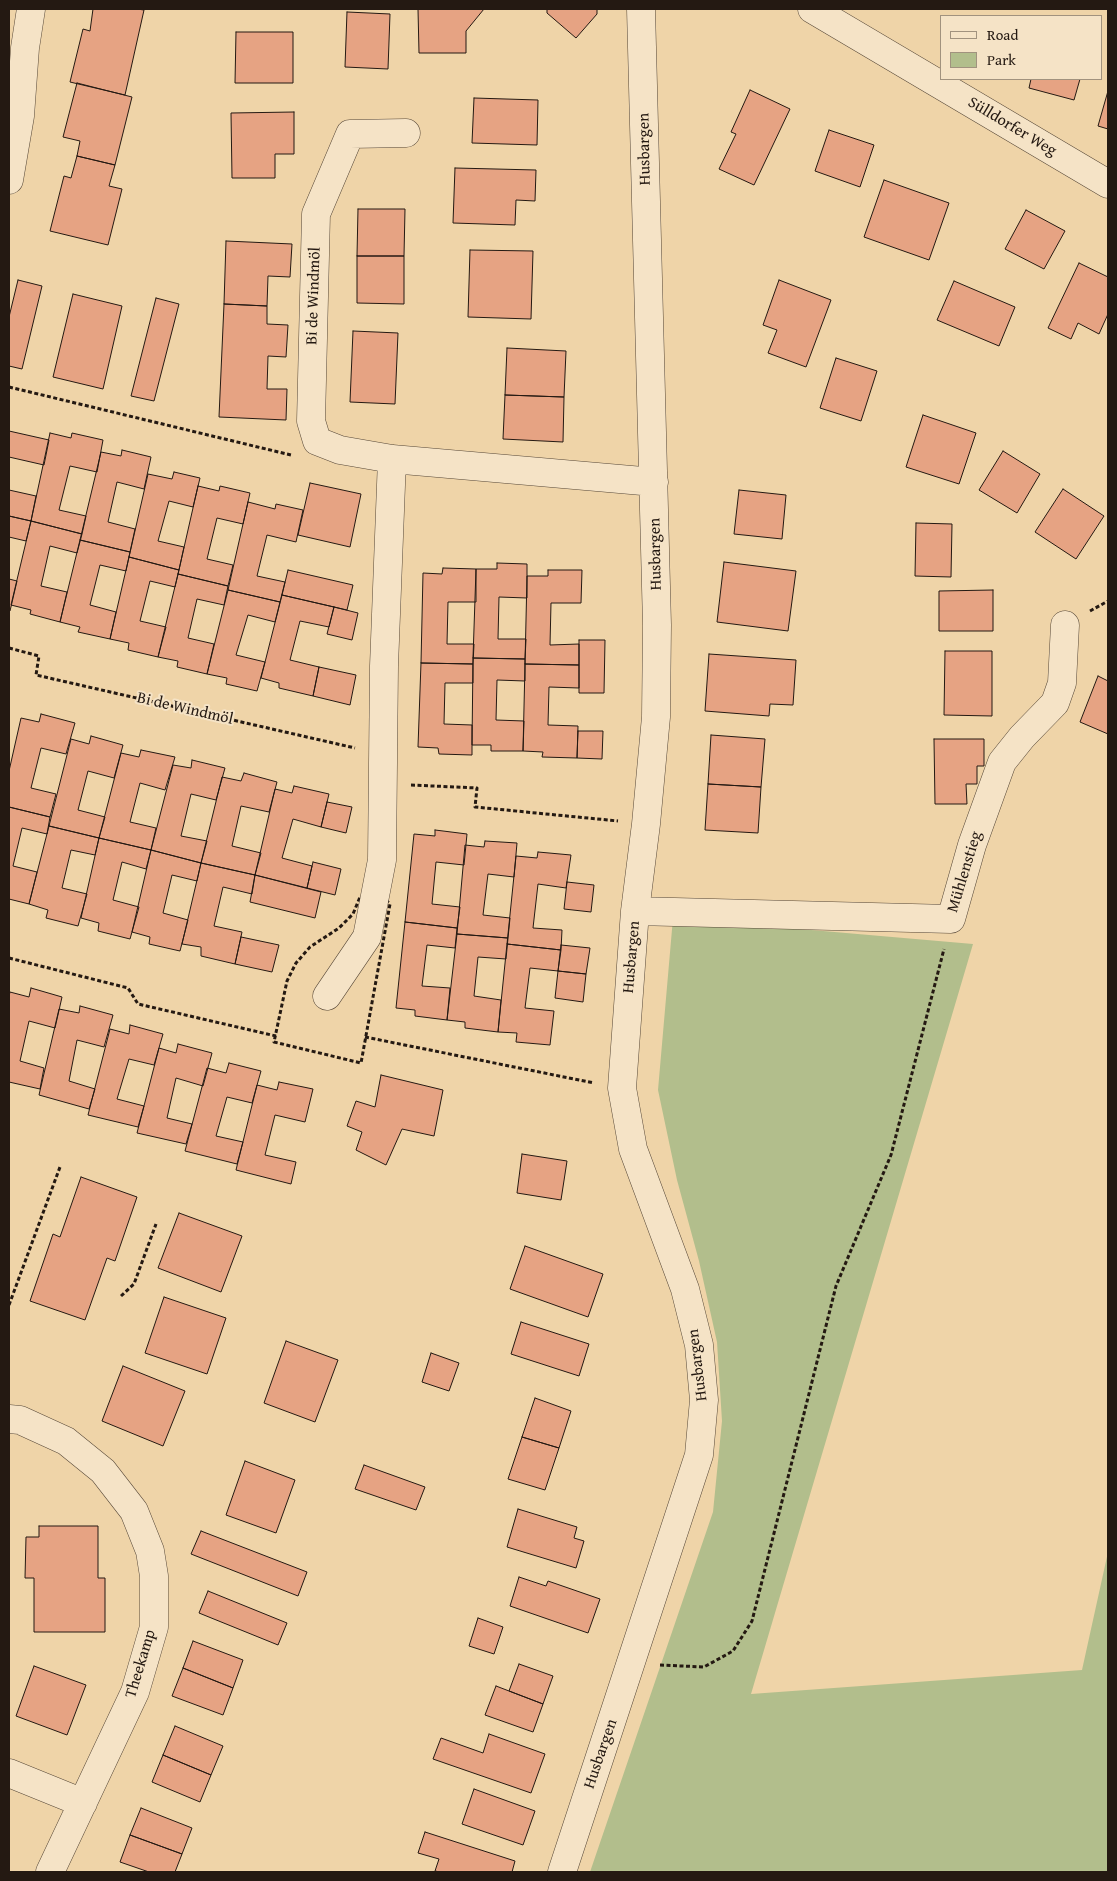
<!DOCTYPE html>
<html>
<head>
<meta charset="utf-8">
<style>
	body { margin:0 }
	#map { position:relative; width:1117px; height:1881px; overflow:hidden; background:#efd4a8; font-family:"Gentium Book Plus",serif }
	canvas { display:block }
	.frame { position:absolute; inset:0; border:10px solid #241912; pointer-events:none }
	.legend { position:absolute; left:940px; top:15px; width:162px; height:65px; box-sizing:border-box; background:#f5e3c6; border:1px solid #a1927e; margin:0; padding:6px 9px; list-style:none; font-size:15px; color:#241912 }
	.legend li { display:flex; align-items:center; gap:10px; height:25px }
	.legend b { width:25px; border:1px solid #a1927e }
</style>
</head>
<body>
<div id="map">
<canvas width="1117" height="1881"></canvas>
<div class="frame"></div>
<ul class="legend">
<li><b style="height:6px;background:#f5e3c6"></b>Road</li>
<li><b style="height:14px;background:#b2be8c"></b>Park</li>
</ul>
</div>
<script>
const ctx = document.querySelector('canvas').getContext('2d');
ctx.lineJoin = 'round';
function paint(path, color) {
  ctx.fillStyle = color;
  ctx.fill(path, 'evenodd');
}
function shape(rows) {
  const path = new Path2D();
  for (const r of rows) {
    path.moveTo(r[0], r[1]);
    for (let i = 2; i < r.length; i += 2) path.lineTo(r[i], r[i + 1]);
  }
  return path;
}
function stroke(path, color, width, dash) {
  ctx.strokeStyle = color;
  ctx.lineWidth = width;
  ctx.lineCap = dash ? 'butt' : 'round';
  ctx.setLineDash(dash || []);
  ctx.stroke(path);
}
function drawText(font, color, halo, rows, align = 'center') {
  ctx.font = font + ' "Gentium Book Plus",serif';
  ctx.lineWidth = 4;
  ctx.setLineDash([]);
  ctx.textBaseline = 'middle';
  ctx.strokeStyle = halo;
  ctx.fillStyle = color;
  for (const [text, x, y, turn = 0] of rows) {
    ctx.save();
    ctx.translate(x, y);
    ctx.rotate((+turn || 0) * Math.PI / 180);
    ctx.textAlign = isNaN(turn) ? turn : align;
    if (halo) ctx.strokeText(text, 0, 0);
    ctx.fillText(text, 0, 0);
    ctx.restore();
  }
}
paint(shape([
	[673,918,973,944,751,1694,1082,1670,1108,1552,1108,1872,590,1872,713,1512,722,1421,717,1342,699,1261,677,1180,658,1090]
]), '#b2be8c');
const building = shape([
	[93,9,137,9,144,10,125,95,70,82,83,29,90,31,93,9],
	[418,9,484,9,466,31,466,53,419,53,418,9],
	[547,9,597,9,597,14,576,38,547,13,547,9],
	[347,12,390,14,388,69,345,67,347,12],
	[236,32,293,32,293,83,235,83,236,32],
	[1031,79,1080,79,1074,100,1029,88,1031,79],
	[77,83,132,97,115,165,77,156,80,141,63,137,77,83],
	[750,90,790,109,754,185,719,169,736,134,731,132,750,90],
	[1108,91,1108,129,1098,126,1108,91],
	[474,98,538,100,537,145,472,143,474,98],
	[294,112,294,154,275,154,275,178,232,178,231,113,294,112],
	[829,130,874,145,860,187,815,171,829,130],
	[77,156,115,165,109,186,122,189,108,245,50,231,64,176,71,178,77,156],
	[455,168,536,170,535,201,516,200,515,225,453,223,455,168],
	[884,180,949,203,929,260,864,237,884,180],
	[358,209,405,209,404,256,357,256,358,209],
	[1026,210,1065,231,1044,269,1005,249,1026,210],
	[226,241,292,244,290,277,268,276,267,306,224,304,226,241],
	[470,250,533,251,531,319,468,317,470,250],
	[357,256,404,256,404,304,357,303,357,256],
	[1079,263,1108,277,1108,314,1099,334,1078,323,1071,339,1048,328,1079,263],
	[18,280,42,286,22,369,9,366,9,317,18,280],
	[779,280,831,300,806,367,768,353,777,330,763,325,779,280],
	[954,281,1015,307,999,346,937,320,954,281],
	[73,294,122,306,103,389,53,377,73,294],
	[156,298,179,304,154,401,131,396,156,298],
	[224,304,267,306,267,324,288,325,286,357,268,356,267,389,287,389,286,420,219,417,224,304],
	[353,331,398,333,395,404,350,402,353,331],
	[507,348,566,351,564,397,505,395,507,348],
	[836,358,877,371,861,421,820,408,836,358],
	[505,395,564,397,563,442,503,439,505,395],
	[923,415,976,433,959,484,906,467,923,415],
	[9,431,49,440,44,465,9,457,9,431],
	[50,433,71,438,72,433,103,440,97,472,70,466,59,510,86,516,82,534,31,521,50,433],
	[122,450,151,457,144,489,117,482,108,522,135,529,130,552,80,540,101,452,121,456,122,450],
	[1003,451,1040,474,1017,513,979,490,1003,451],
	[174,472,200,478,193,507,169,501,158,541,184,547,179,570,129,557,148,474,172,479,174,472],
	[310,483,361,494,350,547,298,535,310,483],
	[198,486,219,491,220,486,250,493,243,524,217,518,207,559,233,565,228,586,178,574,198,486],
	[1063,489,1104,516,1076,559,1035,532,1063,489],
	[9,490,36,496,31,521,9,516,9,490],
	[739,490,786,495,782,539,734,534,739,490],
	[248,502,275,509,276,504,303,510,296,542,267,535,257,576,285,582,280,602,228,590,248,502],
	[9,516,31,521,26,541,9,537,9,516],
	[31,521,82,534,77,553,50,546,41,586,67,592,60,622,30,614,31,610,11,605,31,521],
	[916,523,952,524,951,577,915,576,916,523],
	[80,540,130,552,126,571,100,565,90,605,116,612,110,639,78,632,80,627,60,622,80,540],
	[129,557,179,570,175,587,150,581,140,621,166,627,158,657,128,650,129,643,110,639,129,557],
	[724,562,796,571,788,631,717,622,724,562],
	[497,563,527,564,527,598,499,597,498,639,526,639,525,659,473,658,476,569,497,569,497,563],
	[443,568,476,569,476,602,448,602,447,644,474,644,473,664,421,663,423,573,442,574,443,568],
	[288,570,353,585,347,610,282,595,288,570],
	[548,570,582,570,581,603,551,603,550,645,579,644,579,665,525,664,527,576,548,576,548,570],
	[178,574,228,586,224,605,197,599,188,638,214,644,207,674,177,667,178,661,158,657,178,574],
	[9,579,17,581,10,611,9,611,9,579],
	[228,590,280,602,275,622,248,615,236,655,265,662,257,691,226,684,227,678,207,674,228,590],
	[993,590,993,631,939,631,939,591,993,590],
	[282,595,334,607,329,627,300,621,290,660,319,667,313,696,279,688,279,683,261,678,282,595],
	[334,607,358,613,352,640,327,634,334,607],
	[579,640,605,640,604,693,579,693,579,640],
	[945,651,992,651,992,716,944,715,945,651],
	[709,654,796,660,793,705,770,704,769,716,705,711,709,654],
	[473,658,525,659,525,681,497,680,496,720,524,721,523,751,491,751,491,745,472,745,473,658],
	[421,663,473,664,473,683,445,683,444,724,472,725,472,755,439,754,438,748,418,747,421,663],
	[525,664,579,665,579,688,549,687,548,725,578,726,577,758,542,757,543,752,523,751,525,664],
	[319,667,356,675,350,705,313,696,319,667],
	[1098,676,1108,681,1108,734,1080,722,1098,676],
	[41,714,75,723,66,754,41,748,31,788,56,794,50,817,9,807,9,771,21,718,39,722,41,714],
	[578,731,603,731,602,759,577,758,578,731],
	[711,735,765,739,761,787,708,784,711,735],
	[91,736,123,745,114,778,88,771,78,810,105,817,99,838,49,826,71,739,89,744,91,736],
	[934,739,984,739,984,766,977,766,977,784,966,784,967,804,935,804,934,739],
	[141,750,175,757,165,790,140,783,130,822,156,828,151,850,99,838,121,753,139,757,141,750],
	[192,760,225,768,216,800,191,794,181,836,207,841,201,863,151,850,173,765,191,768,192,760],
	[244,773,277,782,269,812,241,806,232,846,261,853,255,875,201,863,222,777,241,781,244,773],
	[708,784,761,787,758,833,705,830,708,784],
	[294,786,329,794,321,827,293,819,282,858,312,866,307,888,255,875,275,789,292,793,294,786],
	[327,802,352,807,346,833,321,827,327,802],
	[9,807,50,817,47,834,22,828,13,866,37,872,29,904,9,899,9,807],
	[49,826,99,838,95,855,71,850,62,888,87,894,78,926,46,918,48,910,29,904,49,826],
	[435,830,467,834,464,865,436,862,432,904,460,907,457,928,405,922,414,834,435,836,435,830],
	[99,838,151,850,146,869,122,862,113,900,139,907,130,939,98,931,99,923,81,918,99,838],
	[485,841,517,843,514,877,488,874,483,915,510,918,508,938,457,934,465,845,484,847,485,841],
	[151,850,201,863,197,881,172,875,163,913,188,920,180,951,149,944,150,937,132,932,151,850],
	[538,852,571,855,566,888,538,884,533,928,562,930,561,950,507,944,516,856,537,858,538,852],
	[313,862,341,869,335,895,307,888,313,862],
	[201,863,255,875,252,894,223,887,214,926,242,932,235,964,201,956,201,947,182,944,201,863],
	[255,875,321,892,315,918,250,902,255,875],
	[567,882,594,885,591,912,564,909,567,882],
	[405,922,457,928,455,948,427,945,422,986,450,988,447,1020,415,1016,415,1010,396,1008,405,922],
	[457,934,508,938,506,959,478,957,474,996,501,1000,498,1032,465,1028,465,1022,447,1020,457,934],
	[241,937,279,945,272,972,235,964,241,937],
	[507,944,561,950,558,971,530,968,525,1008,554,1011,550,1045,516,1042,517,1033,498,1032,507,944],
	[561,945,590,948,586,974,558,971,561,945],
	[558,971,586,974,583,1002,555,998,558,971],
	[31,988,62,997,55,1028,29,1021,20,1061,44,1068,40,1089,9,1082,9,996,10,992,29,997,31,988],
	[80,1006,113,1015,104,1047,77,1040,69,1081,95,1089,89,1109,39,1095,59,1009,79,1013,80,1006],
	[130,1025,163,1034,154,1065,129,1059,117,1099,144,1106,138,1127,88,1115,110,1029,129,1034,130,1025],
	[178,1044,212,1053,203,1086,176,1078,167,1118,192,1124,186,1144,137,1133,159,1048,176,1053,178,1044],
	[229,1063,261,1071,252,1103,227,1097,216,1136,243,1142,237,1164,185,1151,207,1068,226,1073,229,1063],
	[381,1075,443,1090,434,1136,402,1129,386,1165,356,1150,362,1132,347,1126,356,1101,375,1107,381,1075],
	[279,1082,313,1089,305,1122,275,1115,265,1155,296,1162,291,1184,236,1170,257,1085,277,1090,279,1082],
	[522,1154,567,1161,561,1200,517,1193,522,1154],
	[81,1177,137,1197,115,1261,107,1258,85,1320,30,1301,53,1234,60,1237,81,1177],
	[179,1213,242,1236,221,1292,158,1268,179,1213],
	[525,1246,603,1274,588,1317,510,1289,525,1246],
	[164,1297,226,1318,207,1374,145,1353,164,1297],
	[521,1322,589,1344,579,1376,511,1354,521,1322],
	[286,1341,338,1360,315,1422,264,1403,286,1341],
	[431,1353,459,1363,449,1391,422,1382,431,1353],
	[123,1366,185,1391,163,1446,102,1421,123,1366],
	[535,1398,571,1411,559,1448,522,1437,535,1398],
	[522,1437,559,1448,545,1490,508,1479,522,1437],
	[245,1461,295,1480,276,1533,226,1515,245,1461],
	[364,1465,425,1487,416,1510,355,1489,364,1465],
	[518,1509,577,1527,574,1538,584,1541,576,1568,507,1547,518,1509],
	[39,1526,98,1526,98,1578,105,1578,105,1632,34,1632,34,1578,25,1578,26,1537,39,1537,39,1526],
	[201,1531,307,1572,298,1596,191,1554,201,1531],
	[519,1577,546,1586,548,1581,600,1599,588,1633,510,1606,519,1577],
	[208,1591,287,1623,278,1645,199,1613,208,1591],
	[478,1618,503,1627,494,1654,469,1646,478,1618],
	[193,1641,243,1660,233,1688,183,1668,193,1641],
	[519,1664,553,1676,543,1704,509,1691,519,1664],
	[34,1666,86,1685,67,1735,16,1716,34,1666],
	[183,1668,233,1688,223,1715,172,1696,183,1668],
	[496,1686,543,1704,533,1732,485,1715,496,1686],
	[175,1726,223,1746,211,1775,163,1755,175,1726],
	[489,1734,545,1754,531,1793,433,1759,441,1738,483,1753,489,1734],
	[163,1755,211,1775,200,1802,152,1782,163,1755],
	[474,1789,535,1811,523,1845,462,1824,474,1789],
	[141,1808,192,1828,182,1854,130,1835,141,1808],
	[425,1832,515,1861,512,1872,440,1872,435,1871,439,1859,418,1853,425,1832],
	[130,1835,182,1854,175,1872,149,1872,120,1862,130,1835]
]);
paint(building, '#e6a383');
stroke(building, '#241912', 1);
const street = shape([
	[812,9,1108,184],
	[406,133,350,134,316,214,311,421,317,441,340,450,392,459,654,482],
	[9,180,20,116,25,48,31,9],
	[635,911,951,919,972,845,1002,762,1022,737,1055,703,1062,683,1065,625],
	[327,996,367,937,382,860,384,666,392,459],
	[9,1419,20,1420,66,1441,103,1471,134,1511,150,1551,154,1576,154,1627,135,1692,50,1872],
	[9,1773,83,1803],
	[562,1872,699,1455,704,1400,699,1345,685,1289,633,1149,622,1088,635,911,646,824,656,717,657,625,641,9]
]);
stroke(street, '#574838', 29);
stroke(shape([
	[9,387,291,455],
	[1090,611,1108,601],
	[9,648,39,656,36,675,355,748],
	[411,785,477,788,475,807,618,821],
	[377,890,390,904,361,1063,274,1042,287,981,296,963,310,947,339,928,353,914,360,897,377,890],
	[9,958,128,988,138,1004,276,1036],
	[365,1037,594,1083],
	[121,1296,134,1284,156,1224],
	[9,1305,60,1167],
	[660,1665,704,1667,733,1651,752,1621,836,1286,891,1155,944,949]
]), '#241912', 3, [4, 2.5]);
stroke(street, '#f5e3c6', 28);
drawText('16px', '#241912', '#f5e3c6', [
	["Sülldorfer Weg",1012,127,31],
	["Husbargen",645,149,-91],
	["Bi de Windmöl",314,296,-88],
	["Husbargen",656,554,-91],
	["Bi de Windmöl",185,709,13],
	["Mühlenstieg",965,872,-73],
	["Husbargen",632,957,-85],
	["Husbargen",698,1365,-97],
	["Theekamp",141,1664,-73],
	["Husbargen",601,1754,-71]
]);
</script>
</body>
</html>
